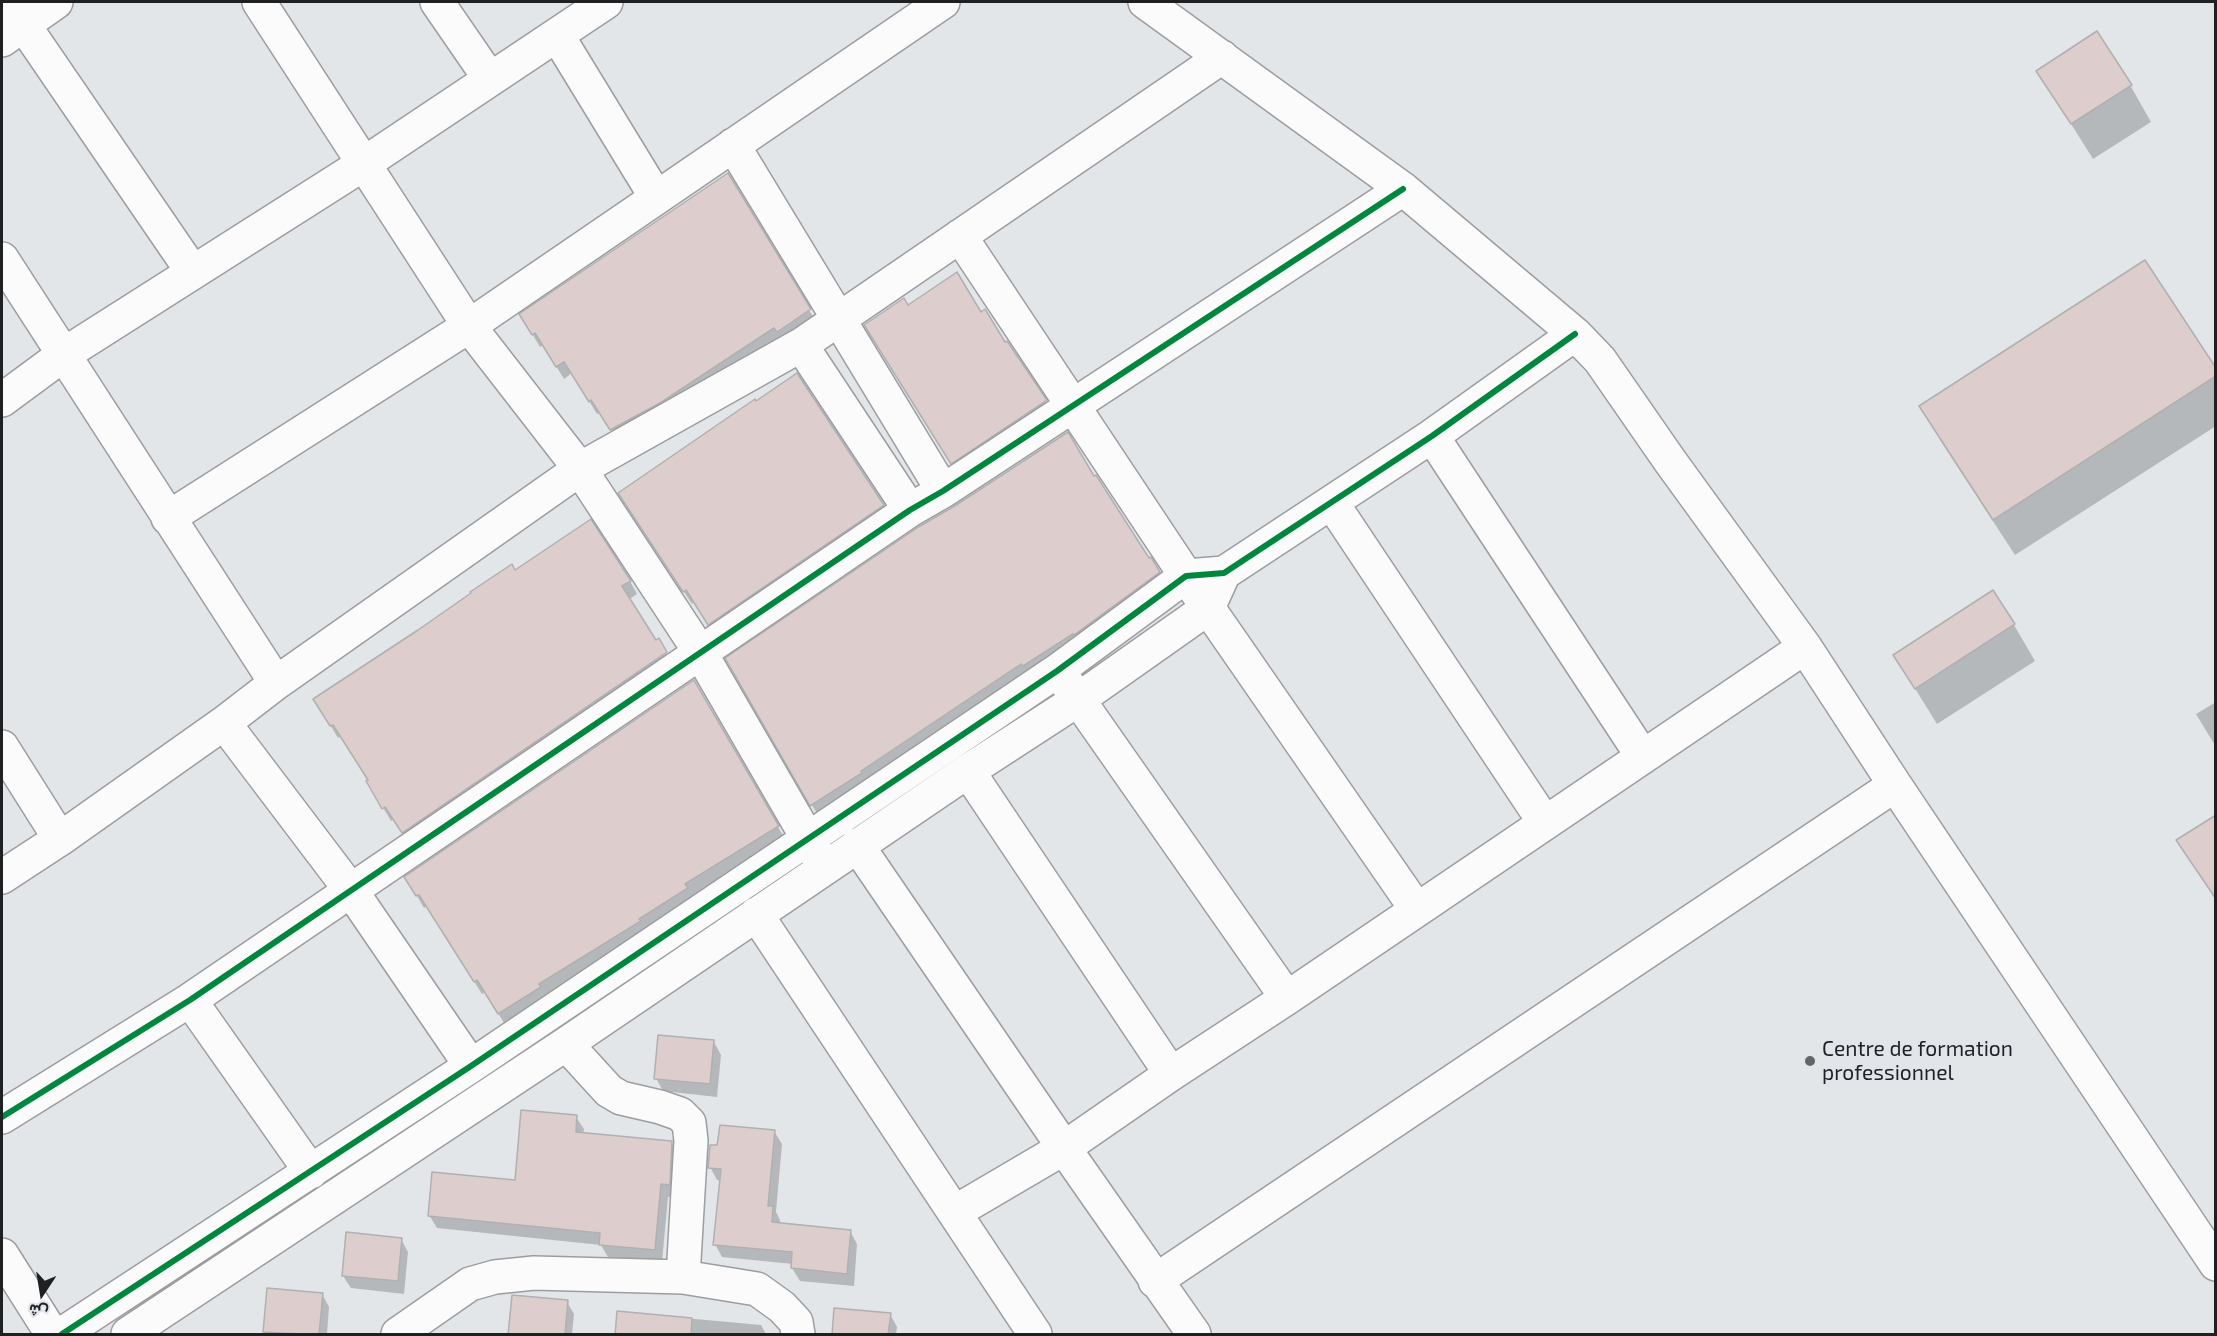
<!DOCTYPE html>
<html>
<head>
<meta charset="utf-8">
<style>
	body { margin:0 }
	#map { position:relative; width:2217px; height:1336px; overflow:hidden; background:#e3e6e9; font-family:"Exo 2",Vazirmatn,sans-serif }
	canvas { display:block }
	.frame { position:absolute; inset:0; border:3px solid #1f2022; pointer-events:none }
	.north { position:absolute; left:12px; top:1264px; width:60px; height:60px; -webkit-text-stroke:4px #e1e5eb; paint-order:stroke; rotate:192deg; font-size:16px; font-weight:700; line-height:24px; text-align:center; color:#1f2022 }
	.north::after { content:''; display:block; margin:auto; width:21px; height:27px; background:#1f2022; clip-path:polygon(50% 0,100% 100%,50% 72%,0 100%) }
</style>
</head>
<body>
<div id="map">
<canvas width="2217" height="1336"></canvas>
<div class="frame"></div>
<div class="north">ش</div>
</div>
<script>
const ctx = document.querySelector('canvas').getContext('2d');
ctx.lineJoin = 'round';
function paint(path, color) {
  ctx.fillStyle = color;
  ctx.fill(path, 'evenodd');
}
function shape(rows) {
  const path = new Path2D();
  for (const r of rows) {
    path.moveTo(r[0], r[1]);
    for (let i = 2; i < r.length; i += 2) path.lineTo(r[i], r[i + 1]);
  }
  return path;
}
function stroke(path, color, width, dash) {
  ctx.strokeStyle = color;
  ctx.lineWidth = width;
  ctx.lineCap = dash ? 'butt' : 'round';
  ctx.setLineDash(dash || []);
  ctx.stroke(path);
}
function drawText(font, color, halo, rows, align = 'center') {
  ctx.font = font + ' "Exo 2",sans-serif';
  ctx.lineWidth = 5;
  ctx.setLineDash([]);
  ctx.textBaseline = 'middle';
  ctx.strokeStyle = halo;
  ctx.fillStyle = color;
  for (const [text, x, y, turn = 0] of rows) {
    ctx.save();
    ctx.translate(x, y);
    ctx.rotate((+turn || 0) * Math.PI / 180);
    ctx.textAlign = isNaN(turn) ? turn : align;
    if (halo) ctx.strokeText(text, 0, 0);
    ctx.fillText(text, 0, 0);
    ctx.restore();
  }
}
paint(shape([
	[2038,71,2130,85,2151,122,2093,159],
	[727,175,817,323,619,442,600,412,597,414,572,373,564,379,543,345,540,347,521,315],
	[907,307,1004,344,1007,343,1053,414,959,475,874,338],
	[2216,371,2216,426,2015,555,1942,443,1921,407],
	[1094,478,1167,585,819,817,727,659],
	[627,506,883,506,890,518,716,637,694,602,692,604],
	[515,572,630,581,637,594,628,600,656,642,658,640,674,666,410,845,394,819,391,821,341,736,338,738,315,700],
	[2014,625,2035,661,1937,724,1895,656],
	[694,682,785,839,691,897,694,902,506,1026,485,992,482,994,427,906,424,908,406,877],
	[2216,702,2216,747,2196,714],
	[2216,817,2216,901,2178,840],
	[714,1042,721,1055,717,1097,663,1091,656,1078],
	[576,1117,584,1129,583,1134,671,1142,679,1155,676,1197,668,1197,662,1262,608,1257,601,1245,437,1228,429,1215,516,1182],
	[774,1131,782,1144,776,1212,780,1220,780,1225,850,1231,857,1244,854,1286,800,1281,792,1268,793,1264,722,1257,715,1244,721,1181,717,1180,710,1167,719,1147],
	[401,1239,408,1252,404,1294,351,1288,343,1276],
	[268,1290,322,1294,329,1307,327,1334,264,1334],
	[567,1302,574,1314,572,1334,509,1334],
	[619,1312,761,1325,766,1334,617,1334],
	[890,1314,897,1327,896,1334,834,1334]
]), '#0003');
const building = shape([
	[2097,31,2132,85,2071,124,2036,71,2097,31],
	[728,173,811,309,777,332,774,328,660,403,610,430,591,400,589,402,564,362,556,367,535,333,532,335,519,314,728,173],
	[2145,260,2216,368,2216,376,1993,520,1919,406,2145,260],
	[957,272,981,312,985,309,1005,342,1007,341,1047,400,951,464,864,325,904,298,908,305,957,272],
	[797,373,884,505,708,625,686,590,683,592,618,493,755,399,756,401,797,373],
	[1068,432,1094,476,1096,475,1149,558,1151,557,1160,572,1074,635,1073,634,1023,666,1021,664,861,771,862,773,810,806,725,658,920,526,953,507,1068,432],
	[591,519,631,581,622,586,656,640,659,638,667,652,402,833,385,807,382,809,366,781,368,780,333,725,330,726,313,699,418,630,471,593,470,592,512,564,515,570,591,519],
	[1993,590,2015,624,1915,689,1893,655,1993,590],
	[694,680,779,826,685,884,688,888,639,919,641,921,539,984,541,987,498,1014,477,980,474,982,419,895,416,896,404,877,694,680],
	[2216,815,2216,899,2176,840,2216,815],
	[658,1035,714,1040,710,1084,654,1079,658,1035],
	[521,1110,577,1115,576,1132,672,1141,670,1185,661,1184,655,1250,599,1245,600,1233,428,1216,432,1172,515,1180,521,1110],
	[720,1125,775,1130,768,1206,773,1206,772,1222,851,1230,847,1274,791,1268,792,1252,713,1245,721,1169,708,1168,710,1145,717,1145,720,1125],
	[346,1232,402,1238,398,1281,342,1276,346,1232],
	[267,1288,323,1293,319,1335,263,1332,267,1288],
	[512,1295,568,1300,565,1335,508,1335,512,1295],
	[834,1308,891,1313,888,1335,832,1335,834,1308],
	[617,1311,692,1318,691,1335,615,1335,617,1311]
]);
paint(building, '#ddcdcc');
stroke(building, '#afb0b1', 1.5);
const minor = shape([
	[8,2,192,271],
	[259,2,469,326,580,469,700,652,819,858],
	[437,2,490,79],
	[1145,2,1403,189,1575,334,1600,360,1670,461,1805,647,1895,785,2216,1264],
	[557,35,656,197],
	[2,40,56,2],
	[733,145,943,491],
	[960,236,1186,576,1417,910],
	[2,259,276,683],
	[801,345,910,510],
	[2,400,63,355,365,163,606,2],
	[1432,436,1643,757],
	[1332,503,1545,823],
	[168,518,469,326,943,2],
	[1066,682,1287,998],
	[224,723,352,892,471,1066],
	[2,747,60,839],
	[968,771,1171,1074],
	[857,845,1064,1148,1194,1334],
	[2,877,60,839,224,723,276,683,580,469,801,345,1222,57],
	[756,914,1035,1334],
	[190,1000,311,1172],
	[566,1044,609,1091,621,1098,660,1107,680,1114,689,1123,691,1141,683,1277,757,1289,782,1307,796,1322,798,1334],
	[2,1117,190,1000,910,510,943,491,1403,189],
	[955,1212,1064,1148,1171,1074,1287,998,1805,647],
	[2,1255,52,1334],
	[1155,1281,1895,785],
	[62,1334,471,1066,1057,671,1186,576,1224,573,1432,436,1575,334],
	[128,1334,566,1044,968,771,1079,699,1208,608,1224,573],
	[398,1334,470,1284,495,1277,534,1273,683,1277]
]);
stroke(minor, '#9c9da0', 36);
stroke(minor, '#fbfbfc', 33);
stroke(shape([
	[2,1117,190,1000,910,510,943,491,1403,189],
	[62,1334,471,1066,1057,671,1186,576,1224,573,1432,436,1575,334]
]), '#00873e', 6);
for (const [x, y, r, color] of [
	[1810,1061,6,"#646568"]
]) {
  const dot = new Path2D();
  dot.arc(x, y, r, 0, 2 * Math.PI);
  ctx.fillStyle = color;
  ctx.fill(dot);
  stroke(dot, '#e1e5eb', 2);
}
drawText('21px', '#1f2022', '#e1e5eb', [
	["Centre de formation",1822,1049],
	["professionnel",1822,1073]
], 'left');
</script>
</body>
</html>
